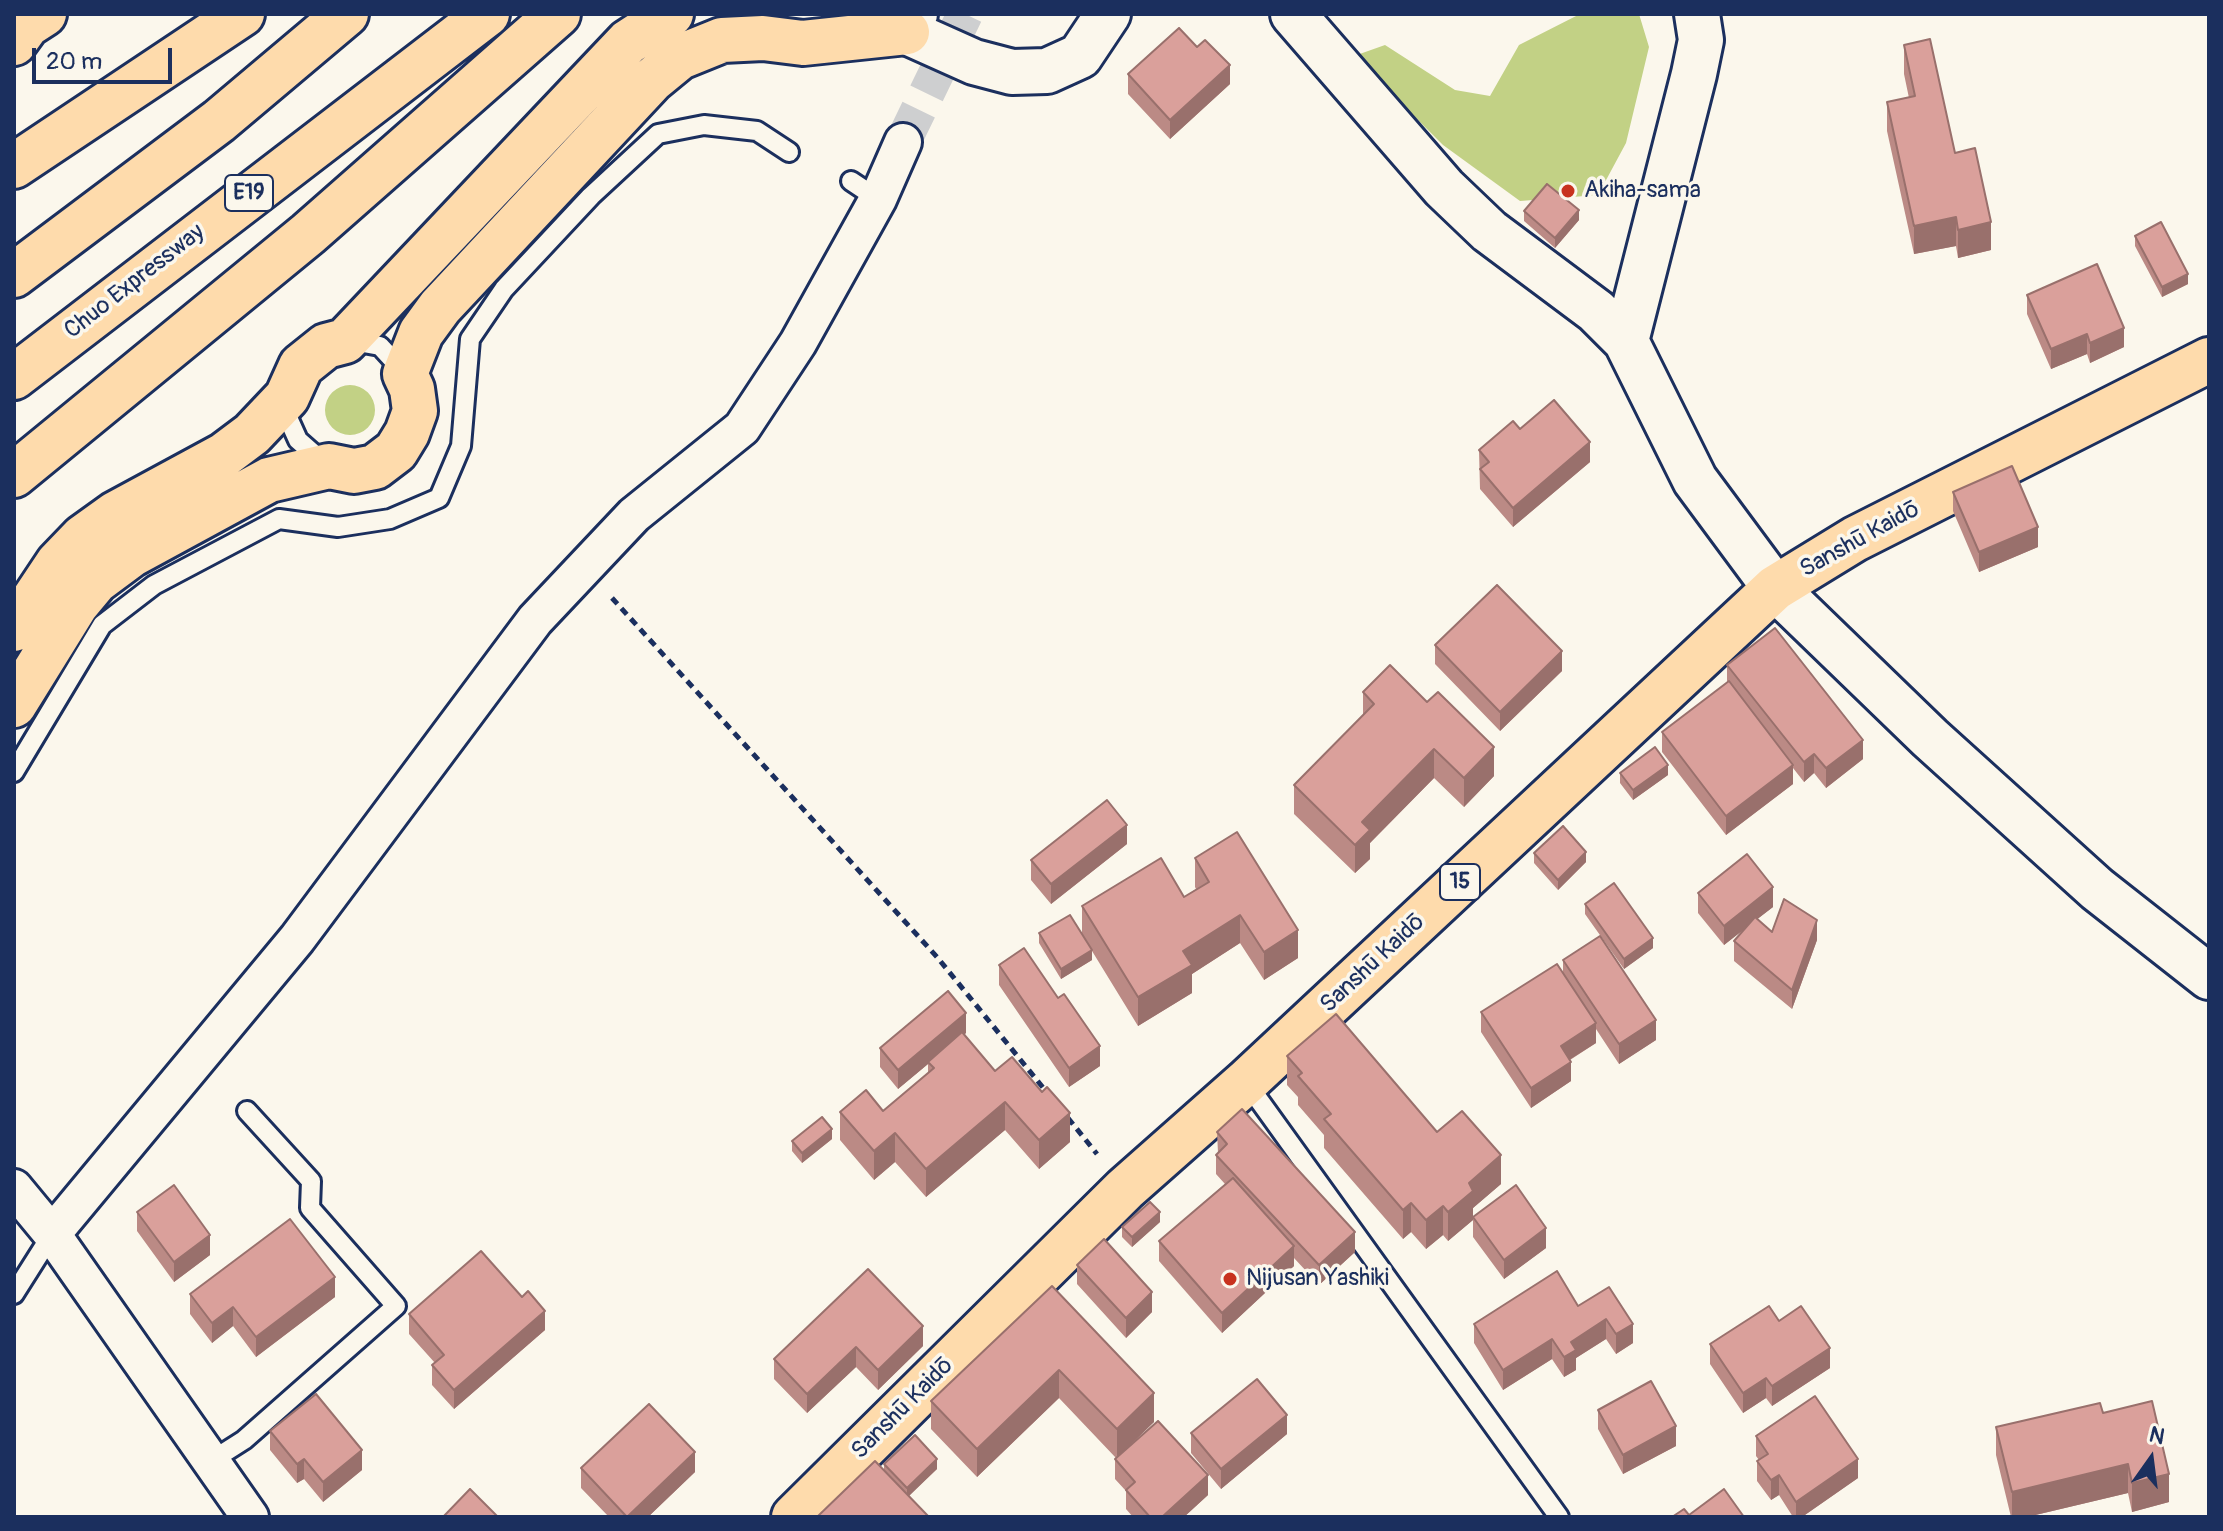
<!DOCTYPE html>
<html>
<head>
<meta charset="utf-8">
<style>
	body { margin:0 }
	#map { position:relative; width:2223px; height:1531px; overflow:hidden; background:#fbf7ec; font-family:Pangolin,sans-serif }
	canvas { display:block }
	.frame { position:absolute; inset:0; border:16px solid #1b2f5e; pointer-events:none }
	.north { position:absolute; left:2111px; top:1419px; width:80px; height:80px; -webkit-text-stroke:6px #fbf7ec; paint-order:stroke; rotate:14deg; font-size:22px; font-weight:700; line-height:32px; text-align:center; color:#1b2f5e }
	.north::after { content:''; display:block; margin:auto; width:28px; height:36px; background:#1b2f5e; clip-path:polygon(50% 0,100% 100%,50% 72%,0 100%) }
	.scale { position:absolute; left:32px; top:48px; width:140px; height:36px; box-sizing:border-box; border:4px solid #1b2f5e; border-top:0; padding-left:10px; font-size:24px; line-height:28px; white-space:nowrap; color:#1b2f5e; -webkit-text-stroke:6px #fbf7ec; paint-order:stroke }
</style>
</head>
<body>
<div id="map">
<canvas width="2223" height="1531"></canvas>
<div class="frame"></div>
<div class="north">N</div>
<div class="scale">20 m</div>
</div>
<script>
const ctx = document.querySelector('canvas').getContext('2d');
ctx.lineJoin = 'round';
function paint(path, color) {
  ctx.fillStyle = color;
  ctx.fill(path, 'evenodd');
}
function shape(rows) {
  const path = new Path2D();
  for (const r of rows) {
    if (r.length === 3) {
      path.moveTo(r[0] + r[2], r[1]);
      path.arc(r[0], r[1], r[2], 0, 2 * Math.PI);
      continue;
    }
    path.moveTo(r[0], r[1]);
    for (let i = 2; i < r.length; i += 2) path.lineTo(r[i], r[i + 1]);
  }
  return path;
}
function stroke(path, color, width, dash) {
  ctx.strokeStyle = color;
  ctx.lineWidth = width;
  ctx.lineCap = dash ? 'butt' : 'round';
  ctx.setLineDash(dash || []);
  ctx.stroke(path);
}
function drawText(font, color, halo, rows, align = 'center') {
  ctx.font = font + ' Pangolin,sans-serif';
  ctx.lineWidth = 7;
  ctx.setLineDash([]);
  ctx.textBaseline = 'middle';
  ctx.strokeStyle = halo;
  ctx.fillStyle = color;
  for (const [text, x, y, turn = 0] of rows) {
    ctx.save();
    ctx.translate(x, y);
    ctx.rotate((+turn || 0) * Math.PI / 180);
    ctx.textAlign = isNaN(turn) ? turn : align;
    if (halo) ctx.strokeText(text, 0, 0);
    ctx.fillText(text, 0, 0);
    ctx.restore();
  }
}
paint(shape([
	[1580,14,1639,14,1649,47,1626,143,1598,195,1520,201,1443,145,1354,56,1385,45,1455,90,1490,96,1519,45],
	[350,410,25]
]), '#c2d185');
stroke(shape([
	[903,142,965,14]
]), '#cecfd0', 36, [36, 18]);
const lane = shape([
	[851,181,878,199],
	[352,341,380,346,403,371],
	[288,402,289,420,298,440,323,462],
	[14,772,102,625,154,585,279,519,338,527,390,519,439,498,461,446,470,339,504,289,591,196,658,134,704,125,757,131,789,152],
	[1246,1082,1559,1517],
	[14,1294,52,1234],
	[211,1461,244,1440,396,1306,310,1208,311,1181,247,1111]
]);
const street = shape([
	[14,1188,52,1234,250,1517],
	[52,1234,297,939,535,620,634,515,742,428,798,343,878,199,903,142]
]);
const secondary = shape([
	[915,14,907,32,974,62,1012,72,1047,71,1080,56,1108,14],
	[1293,14,1444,188,1489,231,1596,311,1626,341,1695,480,1775,588,1930,738,2097,889,2209,977],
	[1626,341,1694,74,1701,40,1697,14]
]);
const primary = shape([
	[794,1517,1125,1189,1246,1082,1775,588,1855,539,2209,360]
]);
const highway = shape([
	[14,43,27,25,44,14],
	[14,166,242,14],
	[14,275,219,121,346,14],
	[14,377,487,14],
	[14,475,308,234,558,14],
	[14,629,58,563,83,537,115,514,224,455,252,434,287,397,301,366,326,346,345,341,628,42,671,14],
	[14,705,76,605,96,581,131,555,269,480,329,466,354,471,375,467,396,451,407,433,415,411,412,389,405,374,421,333,440,307,652,80,680,57,722,40,763,38,803,43,907,32]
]);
stroke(lane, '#1b2f5e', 24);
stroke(street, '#1b2f5e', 42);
stroke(secondary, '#1b2f5e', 50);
stroke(primary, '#1b2f5e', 50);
stroke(highway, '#1b2f5e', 50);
stroke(shape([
	[612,598,937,957,1049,1095],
	[1068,1118,1097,1154]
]), '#1b2f5e', 5, [8, 6]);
stroke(lane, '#fbf7ec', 18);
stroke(street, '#fbf7ec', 36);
stroke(secondary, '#fbf7ec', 44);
stroke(primary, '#fedbac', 44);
stroke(highway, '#fedbac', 44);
paint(shape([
	[1904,45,1955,153,1991,250,1958,258,1956,246,1914,254,1887,131,1887,102,1909,98,1904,74],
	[1128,74,1230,84,1170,139,1128,94],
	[1524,211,1579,220,1555,248,1524,221],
	[2135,236,2188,284,2162,297,2135,246],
	[2027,295,2124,347,2090,363,2087,354,2051,369,2027,314],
	[1520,429,1590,462,1513,527,1480,489,1479,450],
	[1953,492,2038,547,1979,572,1953,511],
	[1435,645,1562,671,1500,731,1435,664],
	[1727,665,1863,759,1826,788,1814,773,1804,782,1793,768,1793,784,1726,835,1662,752,1662,732,1727,683],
	[1363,692,1494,776,1464,807,1434,778,1370,843,1370,859,1355,873,1294,814,1294,785,1363,716],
	[1620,773,1668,775,1633,800,1620,783],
	[1127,844,1051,904,1031,880,1031,860],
	[1534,853,1586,862,1558,890,1534,863],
	[1195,858,1298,958,1264,980,1240,943,1192,974,1192,993,1138,1026,1092,951,1092,960,1061,979,1039,943,1039,933,1082,934,1082,906,1184,897,1196,889,1195,887],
	[1698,893,1773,907,1757,919,1772,932,1817,940,1792,1009,1734,961,1734,941,1744,929,1724,945,1698,913],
	[1585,904,1653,948,1624,969,1585,914],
	[1563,960,1656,1040,1619,1064,1596,1029,1596,1043,1570,1060,1571,1081,1531,1108,1481,1032,1481,1012,1563,974],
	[999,965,1058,998,1100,1066,1069,1087,999,985],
	[966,1033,964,1035,995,1071,1070,1142,1039,1169,1005,1130,926,1197,895,1162,874,1180,840,1140,840,1112,883,1111,928,1073,928,1064,898,1089,880,1067,880,1048],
	[1287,1056,1437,1132,1501,1184,1473,1208,1473,1217,1546,1248,1504,1279,1473,1237,1473,1220,1448,1241,1443,1235,1426,1249,1411,1232,1403,1239,1324,1148,1324,1135,1298,1105,1298,1097,1287,1085],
	[1217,1132,1355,1252,1319,1285,1294,1258,1294,1266,1222,1333,1159,1261,1159,1241,1225,1184,1216,1174,1216,1155,1218,1153],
	[832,1139,802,1163,792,1151,792,1141],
	[137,1212,210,1255,174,1282,137,1231],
	[1160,1222,1132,1247,1122,1237,1122,1227],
	[1077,1265,1152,1312,1126,1338,1077,1284],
	[868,1269,923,1346,878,1390,856,1367,807,1413,774,1379,774,1359],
	[1052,1286,1154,1422,1123,1452,1208,1495,1184,1517,1133,1517,1126,1509,1126,1491,1115,1479,1115,1459,1116,1458,1059,1398,977,1477,931,1429,931,1401],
	[1609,1287,1633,1343,1616,1354,1606,1339,1576,1358,1576,1370,1564,1377,1552,1359,1503,1390,1474,1343,1474,1324,1578,1306],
	[190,1294,335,1297,256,1357,233,1326,212,1343,190,1314],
	[409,1314,545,1330,454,1409,432,1385,432,1365,435,1363,409,1334],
	[1779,1321,1830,1368,1772,1406,1766,1398,1743,1413,1710,1364,1710,1344],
	[1598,1410,1676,1446,1623,1474,1598,1429],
	[2103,1413,2169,1502,2132,1512,2128,1493,2027,1517,2011,1517,1996,1455,1996,1427],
	[270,1431,362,1470,323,1502,304,1479,297,1483,270,1450],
	[1191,1433,1287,1434,1221,1489,1191,1453],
	[1756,1436,1858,1478,1802,1517,1793,1517,1779,1495,1771,1500,1757,1481,1757,1461,1759,1460,1756,1456],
	[884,1464,937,1469,908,1496,884,1470],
	[581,1468,695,1472,648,1517,609,1517,581,1488]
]), '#bb8a85');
paint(shape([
	[1230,65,1230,84,1170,139,1170,120],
	[1579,210,1579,220,1555,248,1555,238],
	[1956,217,1956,246,1914,254,1914,226],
	[1991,222,1991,250,1958,258,1958,230],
	[2188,274,2188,284,2162,297,2162,287],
	[2124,328,2124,347,2090,363,2090,343],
	[2087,334,2087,354,2051,369,2051,349],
	[1590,442,1590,462,1513,527,1513,508],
	[2038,527,2038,547,1979,572,1979,552],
	[1562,651,1562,671,1500,731,1500,712],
	[1863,740,1863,759,1826,788,1826,768],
	[1494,747,1494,776,1464,807,1464,778],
	[1434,749,1434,778,1370,843,1370,859,1355,873,1355,845,1362,822],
	[1814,754,1814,773,1804,782,1804,762],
	[1668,765,1668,775,1633,800,1633,790],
	[1793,765,1793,784,1726,835,1726,816],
	[1127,825,1127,844,1051,904,1051,884],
	[1586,852,1586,862,1558,890,1558,880],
	[1773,887,1773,907,1724,945,1724,926],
	[1240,915,1240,943,1192,974,1192,993,1138,1026,1138,997,1183,951],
	[1817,920,1817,940,1792,1009,1792,990],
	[1298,930,1298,958,1264,980,1264,952],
	[1653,938,1653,948,1624,969,1624,959],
	[1092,950,1092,960,1061,979,1061,969],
	[966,1013,966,1033,929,1063,928,1062,928,1064,898,1089,898,1070],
	[1656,1020,1656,1040,1619,1064,1619,1044],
	[1596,1023,1596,1043,1561,1065,1561,1046],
	[1100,1046,1100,1066,1069,1087,1069,1068],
	[1571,1062,1571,1081,1531,1108,1531,1088],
	[1005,1102,1005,1130,926,1197,926,1169],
	[1070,1113,1070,1142,1039,1169,1039,1140],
	[832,1129,832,1139,802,1163,802,1153],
	[895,1133,895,1162,874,1180,874,1151],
	[1501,1155,1501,1184,1473,1208,1473,1220,1448,1241,1448,1212,1469,1183],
	[1411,1203,1411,1232,1403,1239,1403,1210],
	[1443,1206,1443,1235,1426,1249,1426,1220],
	[1160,1212,1160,1222,1132,1247,1132,1237],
	[1546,1228,1546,1248,1504,1279,1504,1260],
	[1355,1232,1355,1252,1319,1285,1319,1265],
	[210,1235,210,1255,174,1282,174,1262],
	[1294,1246,1294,1266,1222,1333,1222,1313],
	[335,1277,335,1297,256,1357,256,1337],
	[1152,1292,1152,1312,1126,1338,1126,1318],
	[233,1307,233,1326,212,1343,212,1323],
	[545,1311,545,1330,454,1409,454,1390],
	[1606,1319,1606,1339,1576,1358,1576,1370,1564,1377,1564,1357,1571,1342],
	[1633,1324,1633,1343,1616,1354,1616,1334],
	[923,1326,923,1346,878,1390,878,1370],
	[1552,1339,1552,1359,1503,1390,1503,1370],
	[856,1347,856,1367,807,1413,807,1394],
	[1830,1348,1830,1368,1772,1406,1772,1386],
	[1059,1370,1059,1398,977,1477,977,1449],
	[1766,1378,1766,1398,1743,1413,1743,1393],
	[1154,1393,1154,1422,1117,1458,1117,1429],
	[1287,1415,1287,1434,1221,1489,1221,1469],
	[1676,1426,1676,1446,1623,1474,1623,1455],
	[362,1450,362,1470,323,1502,323,1482],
	[695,1452,695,1472,648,1517,627,1517],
	[304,1459,304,1479,297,1483,297,1464],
	[937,1459,937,1469,907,1498,907,1488],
	[1858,1459,1858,1478,1802,1517,1796,1517,1796,1502],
	[2128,1464,2128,1493,2027,1517,2012,1517,2012,1492],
	[2169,1474,2169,1502,2132,1512,2132,1483],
	[1208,1475,1208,1495,1184,1517,1162,1517],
	[1779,1475,1779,1495,1771,1500,1771,1480]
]), '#99706c');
const building = shape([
	[1179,28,1197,47,1205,40,1230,65,1170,120,1128,74,1179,28],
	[1930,39,1955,153,1975,148,1991,222,1958,230,1956,217,1914,226,1887,102,1915,96,1904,45,1930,39],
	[1547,184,1579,210,1555,238,1524,211,1547,184],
	[2161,222,2188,274,2162,287,2135,236,2161,222],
	[2097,264,2124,328,2090,343,2087,334,2051,349,2027,295,2097,264],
	[1554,400,1590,442,1513,508,1480,469,1489,462,1479,450,1513,421,1520,429,1554,400],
	[2012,466,2038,527,1979,552,1953,492,2012,466],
	[1497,585,1562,651,1500,712,1435,645,1497,585],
	[1775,628,1863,740,1826,768,1814,754,1804,762,1727,665,1775,628],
	[1390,665,1427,702,1438,692,1494,747,1464,778,1434,749,1362,822,1370,830,1355,845,1294,785,1374,704,1363,692,1390,665],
	[1729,681,1793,765,1726,816,1662,732,1729,681],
	[1655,747,1668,765,1633,790,1620,773,1655,747],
	[1107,800,1127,825,1051,884,1031,860,1107,800],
	[1563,826,1586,852,1558,880,1534,853,1563,826],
	[1237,832,1298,930,1264,952,1240,915,1183,951,1192,965,1138,997,1082,906,1161,858,1184,897,1209,882,1195,858,1237,832],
	[1747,854,1773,887,1724,926,1698,893,1747,854],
	[1614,883,1653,938,1624,959,1585,904,1614,883],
	[1784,899,1817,920,1792,990,1734,941,1755,917,1772,932,1784,899],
	[1070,915,1092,950,1061,969,1039,933,1070,915],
	[1600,936,1656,1020,1619,1044,1563,960,1600,936],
	[1024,948,1058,998,1064,994,1100,1046,1069,1068,999,965,1024,948],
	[1557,964,1596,1023,1561,1046,1571,1062,1531,1088,1481,1012,1557,964],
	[948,991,966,1013,898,1070,880,1048,948,991],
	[1336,1014,1437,1132,1462,1111,1501,1155,1469,1183,1473,1191,1448,1212,1443,1206,1426,1220,1411,1203,1403,1210,1324,1119,1331,1114,1298,1076,1302,1073,1287,1056,1336,1014],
	[962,1032,995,1071,1012,1057,1042,1092,1047,1087,1070,1113,1039,1140,1005,1102,926,1169,895,1133,874,1151,840,1112,866,1090,883,1111,934,1068,928,1062,962,1032],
	[1242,1109,1355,1232,1319,1265,1216,1155,1227,1144,1217,1132,1242,1109],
	[822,1117,832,1129,802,1153,792,1141,822,1117],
	[1233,1178,1294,1246,1222,1313,1159,1241,1233,1178],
	[174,1185,210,1235,174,1262,137,1212,174,1185],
	[1516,1185,1546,1228,1504,1260,1473,1217,1516,1185],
	[1150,1202,1160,1212,1132,1237,1122,1227,1150,1202],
	[290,1219,335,1277,256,1337,233,1307,212,1323,190,1294,290,1219],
	[1104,1239,1152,1292,1126,1318,1077,1265,1104,1239],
	[481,1251,522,1297,528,1291,545,1311,454,1390,432,1365,444,1355,409,1314,481,1251],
	[868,1269,923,1326,878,1370,856,1347,807,1394,774,1359,868,1269],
	[1557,1271,1578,1306,1609,1287,1633,1324,1616,1334,1606,1319,1571,1342,1576,1350,1564,1357,1552,1339,1503,1370,1474,1324,1557,1271],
	[1052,1286,1154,1393,1117,1429,1059,1370,977,1449,931,1401,1052,1286],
	[1769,1306,1779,1321,1801,1306,1830,1348,1772,1386,1766,1378,1743,1393,1710,1344,1769,1306],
	[1257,1379,1287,1415,1221,1469,1191,1433,1257,1379],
	[1651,1381,1676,1426,1623,1455,1598,1410,1651,1381],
	[316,1394,362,1450,323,1482,304,1459,297,1464,270,1431,316,1394],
	[1815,1396,1858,1459,1796,1502,1779,1475,1771,1480,1757,1461,1768,1454,1756,1436,1815,1396],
	[2152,1401,2169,1474,2132,1483,2128,1464,2012,1492,1996,1427,2100,1403,2103,1413,2152,1401],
	[649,1404,695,1452,627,1517,581,1468,649,1404],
	[1158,1421,1208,1475,1162,1517,1150,1517,1126,1490,1135,1482,1115,1459,1158,1421],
	[915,1435,937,1459,907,1488,884,1464,915,1435],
	[875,1461,929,1517,817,1517,875,1461],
	[470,1489,498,1517,443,1517,470,1489],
	[1724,1489,1744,1517,1672,1517,1684,1509,1689,1515,1724,1489]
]);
paint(building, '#daa09b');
stroke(building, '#99706c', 2);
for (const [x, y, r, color] of [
	[1568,191,8,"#c8321e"],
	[1230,1279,8,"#c8321e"]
]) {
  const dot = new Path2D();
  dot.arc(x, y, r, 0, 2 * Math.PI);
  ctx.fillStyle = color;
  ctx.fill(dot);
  stroke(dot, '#fbf7ec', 3);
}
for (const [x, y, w] of [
	[249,193,48],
	[1460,882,40]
]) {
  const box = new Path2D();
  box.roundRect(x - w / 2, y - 18, w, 36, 6);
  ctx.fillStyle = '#fbf7ec';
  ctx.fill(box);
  stroke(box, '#1b2f5e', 2);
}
drawText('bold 22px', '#1b2f5e', null, [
	["E19",249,193],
	["15",1460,882]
]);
drawText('24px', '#1b2f5e', '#fbf7ec', [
	["Akiha-sama",1584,191],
	["Nijusan Yashiki",1246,1279]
], 'left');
drawText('24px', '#1b2f5e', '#fbf7ec', [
	["Chuo Expressway",135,282,-38],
	["Sanshū Kaidō",1860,540,-29],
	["Sanshū Kaidō",1373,964,-43],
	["Sanshū Kaidō",903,1409,-45]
]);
</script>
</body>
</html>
